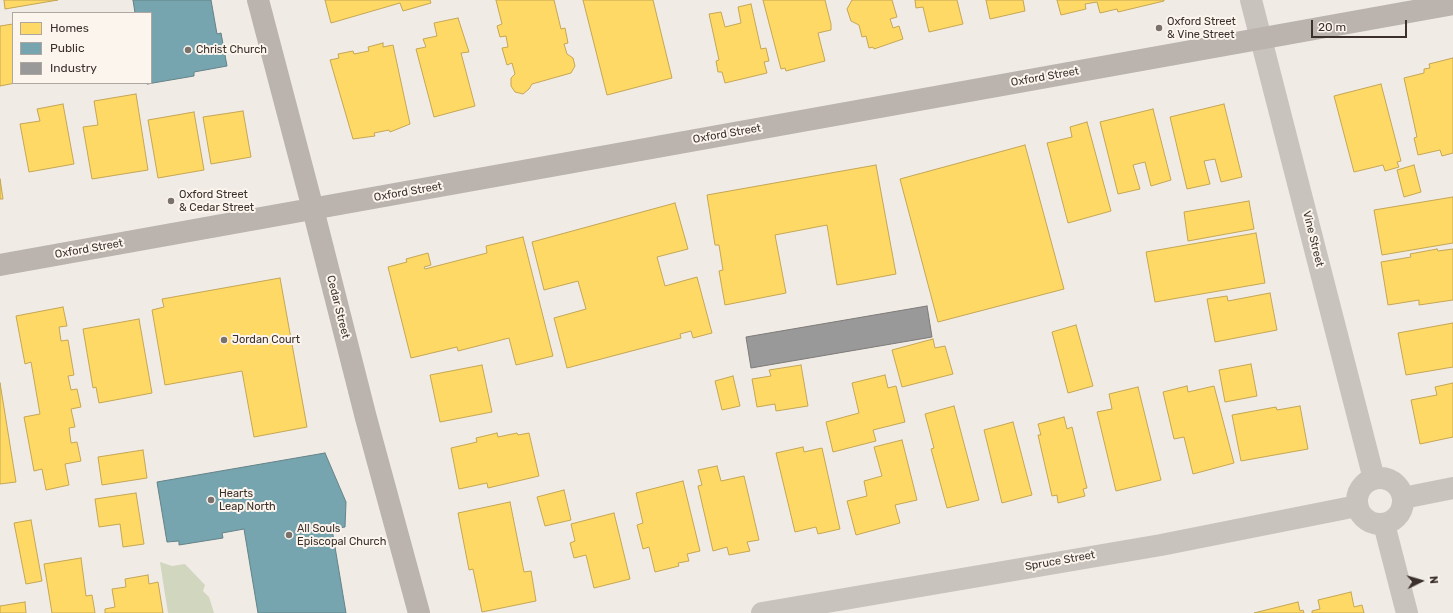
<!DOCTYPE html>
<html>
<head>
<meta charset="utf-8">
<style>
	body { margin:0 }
	#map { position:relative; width:1453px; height:613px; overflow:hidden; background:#f0ebe5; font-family:Rubik,sans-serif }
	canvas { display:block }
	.legend { position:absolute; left:12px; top:12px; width:140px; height:72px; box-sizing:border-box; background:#fbf5ee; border:1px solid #aea6a0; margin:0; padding:5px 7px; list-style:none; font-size:12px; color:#3b302b }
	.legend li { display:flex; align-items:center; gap:8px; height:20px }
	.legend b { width:20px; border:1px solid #aea6a0 }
	.north { position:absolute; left:1401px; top:561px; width:40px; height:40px; -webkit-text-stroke:3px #fbf5ee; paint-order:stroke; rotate:85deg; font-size:11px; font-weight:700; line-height:16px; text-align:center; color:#3b302b }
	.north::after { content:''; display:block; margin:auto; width:14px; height:18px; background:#3b302b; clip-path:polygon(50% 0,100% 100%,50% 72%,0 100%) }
	.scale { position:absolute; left:1311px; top:20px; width:96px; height:18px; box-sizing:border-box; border:2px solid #3b302b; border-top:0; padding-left:5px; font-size:12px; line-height:14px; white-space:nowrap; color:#3b302b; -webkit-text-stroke:3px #fbf5ee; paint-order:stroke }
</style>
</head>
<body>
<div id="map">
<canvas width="1453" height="613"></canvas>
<ul class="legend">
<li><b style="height:11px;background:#ffd966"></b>Homes</li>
<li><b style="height:11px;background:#76a5af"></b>Public</li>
<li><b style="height:11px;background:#999"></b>Industry</li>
</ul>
<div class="north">N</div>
<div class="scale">20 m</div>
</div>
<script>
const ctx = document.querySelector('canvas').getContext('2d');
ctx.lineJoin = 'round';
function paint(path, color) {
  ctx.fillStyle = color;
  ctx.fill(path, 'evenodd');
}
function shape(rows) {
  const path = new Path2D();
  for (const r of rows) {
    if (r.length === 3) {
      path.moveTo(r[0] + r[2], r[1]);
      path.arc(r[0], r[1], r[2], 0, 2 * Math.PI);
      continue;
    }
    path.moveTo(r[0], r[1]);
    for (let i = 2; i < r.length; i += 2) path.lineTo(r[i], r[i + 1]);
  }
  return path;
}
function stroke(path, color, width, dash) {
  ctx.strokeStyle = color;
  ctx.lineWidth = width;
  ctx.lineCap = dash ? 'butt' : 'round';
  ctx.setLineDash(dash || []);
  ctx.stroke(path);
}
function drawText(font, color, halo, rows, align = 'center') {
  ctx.font = font + ' Rubik,sans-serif';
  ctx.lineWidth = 4;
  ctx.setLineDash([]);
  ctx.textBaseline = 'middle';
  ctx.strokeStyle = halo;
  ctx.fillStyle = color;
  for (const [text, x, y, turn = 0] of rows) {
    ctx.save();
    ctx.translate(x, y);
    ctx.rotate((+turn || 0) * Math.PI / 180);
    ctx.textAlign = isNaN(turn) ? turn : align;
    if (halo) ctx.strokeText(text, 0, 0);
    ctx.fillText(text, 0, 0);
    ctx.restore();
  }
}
paint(shape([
	[160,562,172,566,185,564,205,585,203,591,209,597,214,613,168,613]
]), '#d1d6bf');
const homes = shape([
	[4,0,58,0,5,9,4,0],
	[325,0,430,0,431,3,403,11,400,3,331,23,325,0],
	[496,0,554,0,561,29,565,28,568,43,564,44,567,54,573,58,575,66,571,73,532,84,529,89,523,94,515,92,511,86,511,78,515,74,512,63,507,65,502,48,508,47,506,36,500,37,497,26,502,24,496,0],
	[583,0,653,0,672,78,607,95,583,0],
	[763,0,825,0,831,24,831,30,818,33,825,61,786,71,785,68,781,69,763,0],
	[852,0,892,0,897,17,890,19,893,28,899,26,903,39,874,49,873,47,869,48,866,36,862,37,859,25,851,21,847,9,852,0],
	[915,0,957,0,963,24,929,32,923,7,916,8,915,0],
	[986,0,1023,0,1025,11,990,19,986,0],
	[1057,0,1164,0,1164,1,1118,12,1117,9,1100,13,1097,2,1085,4,1086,9,1061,15,1057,0],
	[751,4,761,49,766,48,769,61,764,62,767,73,725,83,722,72,718,72,716,61,719,60,709,14,721,12,725,27,741,23,738,7,751,4],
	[458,18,469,52,461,53,475,106,434,117,416,49,426,47,423,39,437,36,434,23,458,18],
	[13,24,13,83,15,83,0,86,0,26,13,24],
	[383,43,383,47,393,45,410,124,390,132,389,130,374,133,375,136,353,139,330,60,339,58,338,54,353,51,354,54,369,51,368,47,383,43],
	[1453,58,1453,153,1442,156,1440,150,1418,155,1414,138,1417,137,1404,78,1424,73,1424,69,1430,68,1429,64,1453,58],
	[1381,84,1401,161,1397,162,1399,167,1385,171,1383,165,1354,172,1334,96,1381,84],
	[136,94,148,170,92,179,83,127,98,125,94,101,136,94],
	[63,104,74,164,29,172,20,124,40,121,37,109,63,104],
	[1224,104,1242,177,1221,182,1215,159,1204,161,1210,184,1187,189,1170,117,1224,104],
	[1153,109,1171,180,1151,186,1145,162,1133,165,1140,189,1118,194,1100,122,1153,109],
	[243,111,251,157,211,164,203,117,243,111],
	[194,112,204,170,158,178,148,120,194,112],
	[1087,122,1111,211,1068,223,1047,143,1072,137,1070,127,1087,122],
	[1025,145,1064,289,938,322,900,179,1025,145],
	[876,165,896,274,837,285,827,225,775,235,786,293,725,305,719,271,723,270,719,245,715,245,707,195,876,165],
	[1414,165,1421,192,1404,197,1397,170,1414,165],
	[0,179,3,199,0,199,0,179],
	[1453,197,1453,243,1382,255,1374,210,1453,197],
	[1249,201,1254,229,1188,241,1184,212,1249,201],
	[675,203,688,249,657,257,665,286,697,277,712,333,693,338,691,331,680,334,681,338,567,368,554,318,586,309,578,281,544,290,532,242,675,203],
	[1256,233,1265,283,1155,302,1146,252,1256,233],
	[523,237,553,356,516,365,509,338,458,351,457,347,411,358,388,267,407,262,406,259,428,253,431,265,424,267,425,269,487,253,486,246,523,237],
	[1437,249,1438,251,1453,249,1453,300,1419,305,1419,300,1388,305,1381,262,1411,257,1410,254,1437,249],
	[280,278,307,427,254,437,242,371,165,385,152,310,164,307,162,299,280,278],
	[1270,293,1277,330,1215,342,1207,299,1227,296,1228,301,1270,293],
	[63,307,67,326,59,327,61,341,68,340,74,375,68,376,71,390,77,389,81,407,71,409,75,427,69,428,71,443,77,442,81,461,65,464,69,485,46,490,42,469,34,471,24,417,40,414,31,362,25,364,16,316,63,307],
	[139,319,152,393,99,403,96,387,93,388,83,329,139,319],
	[1453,323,1453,367,1406,375,1398,333,1453,323],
	[1076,325,1093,386,1068,393,1052,332,1076,325],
	[933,339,935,348,945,346,953,374,902,387,892,350,933,339],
	[1251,364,1257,396,1225,402,1219,370,1251,364],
	[482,365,492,412,440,422,430,375,482,365],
	[801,365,808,406,776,411,775,404,757,407,752,379,771,376,769,370,801,365],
	[885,375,888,388,896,386,905,422,873,430,876,441,833,452,826,422,859,413,852,383,885,375],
	[733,376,740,406,722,410,715,381,733,376],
	[0,383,16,482,0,484,0,383],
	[1453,383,1453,437,1420,444,1411,400,1437,395,1435,387,1453,383],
	[1187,386,1188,392,1214,386,1234,463,1193,474,1184,437,1174,439,1163,392,1187,386],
	[1138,387,1161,480,1116,491,1097,412,1112,409,1109,394,1138,387],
	[954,406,979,500,947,508,931,449,934,448,925,414,954,406],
	[1300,406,1308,449,1241,461,1232,415,1276,407,1277,410,1300,406],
	[1064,417,1067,429,1072,427,1087,488,1083,489,1085,496,1058,503,1057,495,1052,496,1038,435,1041,435,1038,424,1064,417],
	[1013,422,1032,495,1002,503,984,430,1013,422],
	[497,433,498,437,517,433,518,435,529,433,539,476,488,488,487,483,459,489,451,448,477,442,476,438,497,433],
	[902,440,917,500,895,505,900,523,856,535,847,501,867,496,864,481,882,476,874,447,902,440],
	[803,447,804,452,822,448,840,529,818,534,816,527,795,532,776,453,803,447],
	[143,450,147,478,102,485,98,457,143,450],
	[717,466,721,481,744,476,759,540,747,542,750,551,729,555,727,547,713,551,698,486,702,485,698,470,717,466],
	[683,481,700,551,687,554,689,561,678,563,679,566,655,572,649,547,643,549,637,525,643,523,636,493,683,481],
	[564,490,571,520,545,526,537,497,564,490],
	[136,493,144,544,123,547,120,524,99,527,95,499,136,493],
	[510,502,524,572,531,571,536,601,482,612,473,569,469,570,458,513,510,502],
	[614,513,630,579,594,588,586,555,574,558,570,543,575,541,571,524,614,513],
	[31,520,42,581,26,584,14,523,31,520],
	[81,558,86,596,92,595,95,613,52,613,44,564,81,558],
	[148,575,149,584,158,582,163,613,105,613,105,609,115,607,112,589,126,587,125,579,148,575],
	[1351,592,1354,607,1362,605,1364,613,1312,613,1312,611,1320,609,1318,600,1351,592],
	[25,602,26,613,0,613,0,606,25,602],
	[1298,602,1300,611,1303,610,1304,613,1254,613,1298,602]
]);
paint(homes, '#ffd966');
stroke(homes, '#c4a654', 1);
const public = shape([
	[133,0,211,0,217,34,221,33,227,66,194,72,194,76,147,84,151,83,151,13,135,13,133,0],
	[325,453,346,502,345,527,332,529,346,613,258,613,244,529,222,533,223,538,179,545,179,541,167,542,157,482,325,453]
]);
paint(public, '#76a5af');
stroke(public, '#648287', 1);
const industry = shape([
	[927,306,932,337,751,368,746,337,927,306]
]);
paint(industry, '#999');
stroke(industry, '#7d7a78', 1);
stroke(shape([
	[1251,0,1374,479],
	[1380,501,23],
	[1403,498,1453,488],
	[1384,524,1407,613],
	[762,613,1161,545,1357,506]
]), '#c9c3be', 22);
stroke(shape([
	[258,0,313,209,366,418,419,613],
	[0,265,1453,4]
]), '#bab3ae', 22);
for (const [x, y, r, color] of [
	[1159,28,4,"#7a716c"],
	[188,50,4,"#7a716c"],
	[171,201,4,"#7a716c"],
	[224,340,4,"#7a716c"],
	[211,500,4,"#7a716c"],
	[289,535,4,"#7a716c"]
]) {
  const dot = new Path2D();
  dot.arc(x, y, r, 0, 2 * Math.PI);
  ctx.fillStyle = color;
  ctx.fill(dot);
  stroke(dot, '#fbf5ee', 1.5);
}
drawText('11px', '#3b302b', '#fbf5ee', [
	["Oxford Street",1167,22],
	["& Vine Street",1167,35],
	["Christ Church",196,50],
	["Oxford Street",179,195],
	["& Cedar Street",179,208],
	["Jordan Court",232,340],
	["Hearts",219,494],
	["Leap North",219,507],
	["All Souls",297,529],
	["Episcopal Church",297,542]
], 'left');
drawText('11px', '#3b302b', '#fbf5ee', [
	["Oxford Street",1045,77,-10],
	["Oxford Street",727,134,-10],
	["Oxford Street",408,192,-10],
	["Vine Street",1313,239,76],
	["Oxford Street",89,249,-10],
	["Cedar Street",338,307,76],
	["Spruce Street",1060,561,-10]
]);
</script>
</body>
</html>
